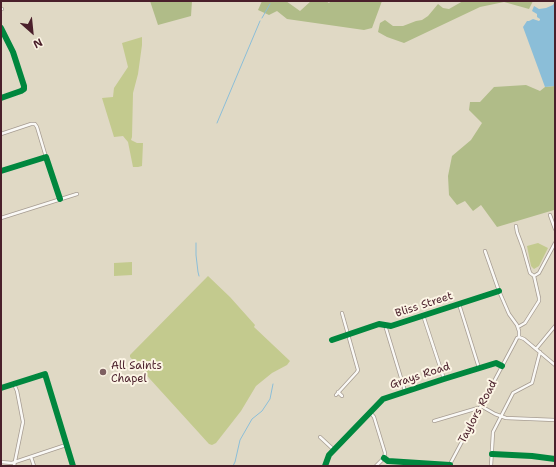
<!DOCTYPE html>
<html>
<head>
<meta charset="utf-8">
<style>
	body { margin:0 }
	#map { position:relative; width:556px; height:467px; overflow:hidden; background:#e0d9c5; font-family:"Shantell Sans",sans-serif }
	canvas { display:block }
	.frame { position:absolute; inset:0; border:2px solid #4a1f2b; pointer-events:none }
	.north { position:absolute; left:12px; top:12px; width:40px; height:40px; -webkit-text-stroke:3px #fcf5e5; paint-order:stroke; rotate:153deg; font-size:11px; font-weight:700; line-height:16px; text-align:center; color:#4a1f2b }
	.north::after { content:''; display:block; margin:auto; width:14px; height:18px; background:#4a1f2b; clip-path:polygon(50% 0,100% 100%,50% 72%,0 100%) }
</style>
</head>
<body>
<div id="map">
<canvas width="556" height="467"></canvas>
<div class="frame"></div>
<div class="north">N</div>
</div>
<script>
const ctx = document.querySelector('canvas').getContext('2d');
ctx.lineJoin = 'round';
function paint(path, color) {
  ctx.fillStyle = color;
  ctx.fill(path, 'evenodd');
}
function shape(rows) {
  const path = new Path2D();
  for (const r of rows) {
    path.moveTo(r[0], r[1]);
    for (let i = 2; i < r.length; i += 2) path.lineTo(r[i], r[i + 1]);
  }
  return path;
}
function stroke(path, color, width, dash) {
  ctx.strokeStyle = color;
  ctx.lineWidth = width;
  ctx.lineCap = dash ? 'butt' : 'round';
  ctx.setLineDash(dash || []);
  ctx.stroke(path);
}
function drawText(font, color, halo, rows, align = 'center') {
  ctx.font = font + ' "Shantell Sans",sans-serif';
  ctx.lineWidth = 4;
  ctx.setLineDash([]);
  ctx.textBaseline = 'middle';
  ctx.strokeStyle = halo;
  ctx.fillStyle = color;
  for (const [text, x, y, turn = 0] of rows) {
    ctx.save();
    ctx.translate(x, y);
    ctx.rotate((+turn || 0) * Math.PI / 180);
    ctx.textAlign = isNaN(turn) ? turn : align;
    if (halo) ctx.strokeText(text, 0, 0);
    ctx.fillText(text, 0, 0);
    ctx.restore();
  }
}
paint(shape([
	[142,37,142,45,138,74,133,93,132,137,131,140,137,143,143,143,142,166,138,167,133,167,128,142,123,136,114,137,102,98,113,97,114,88,128,67,122,43],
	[538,243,548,248,539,266,534,269,531,266,527,246],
	[132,262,132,275,114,276,114,263],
	[208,276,230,297,255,325,254,327,290,361,287,365,272,373,256,386,241,411,216,443,212,445,209,444,130,357,130,355]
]), '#c3ca8e');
paint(shape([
	[150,1,192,1,191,16,158,25],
	[262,1,286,1,300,11,311,1,326,1,329,3,331,1,382,1,372,28,364,30,287,19,277,11,269,15,258,10],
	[463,1,533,1,529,9,504,2,480,7,404,43,387,37,378,32,380,23,385,20,393,26,403,26,416,21,422,20,428,16,438,4,443,8,449,9],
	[526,85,540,91,545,87,555,86,555,213,554,210,497,227,481,205,473,211,465,201,457,205,449,195,448,176,452,156,471,140,482,123,469,110,470,102,480,102,494,87]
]), '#b0bc88');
paint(shape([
	[555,1,555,86,545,87,523,27,527,21,529,21,533,19,539,21,540,20,540,19,537,17,537,14,532,11,534,6,539,9,546,8,553,5]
]), '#8bbed8');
stroke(shape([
	[262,18,270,4],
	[217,123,260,21],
	[196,243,196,255,198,272,199,276],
	[233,466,235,462,240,440,252,419,262,411,270,399,273,384]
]), '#8bbed8', 1);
const minor = shape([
	[1,9,2,9],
	[1,28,13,52,24,86,24,89,21,91,1,98],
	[1,134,31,124,35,124,37,127,46,157],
	[1,171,46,157,60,199],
	[550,215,555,229],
	[1,218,77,194],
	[516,226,517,232,523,248,530,273,534,276,539,298,539,301,525,323,518,327],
	[485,251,499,291,509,314,517,325,519,331,519,337],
	[534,276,539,273,555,243],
	[459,304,479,368],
	[423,315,444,379],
	[385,325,405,391],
	[519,337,524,339,555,365],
	[332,340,379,324,391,326,499,291],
	[536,349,555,326],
	[1,388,45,374,73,466],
	[338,392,342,396],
	[336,395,357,372,358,370,342,313],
	[481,406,495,414,506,418,555,420],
	[370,412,374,417,385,453,384,458,376,466],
	[434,421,478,408,480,409],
	[320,437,334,450],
	[492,454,532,456,555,459],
	[31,457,34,466],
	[384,458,388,461,450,465],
	[1,462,12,463,66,445],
	[14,466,23,422,17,391,14,384],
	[325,466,329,455,383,399,444,379,496,363,502,366],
	[449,466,515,342,517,338,519,337],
	[491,466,493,432,513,393,532,383,540,352]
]);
stroke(minor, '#a69c92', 4);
stroke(minor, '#faf9f6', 2.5);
stroke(shape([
	[1,28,13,52,24,86,24,89,21,91,1,98],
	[1,171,46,157,60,199],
	[332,340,379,324,391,326,499,291],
	[1,388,45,374,73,466],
	[492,454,532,456,555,459],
	[384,458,388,461,450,465,449,466],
	[325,466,329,455,383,399,444,379,496,363,502,366]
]), '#00873e', 6);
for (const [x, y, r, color] of [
	[103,372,4,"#7e6061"]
]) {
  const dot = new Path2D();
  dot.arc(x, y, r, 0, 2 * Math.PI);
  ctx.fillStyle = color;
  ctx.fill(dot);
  stroke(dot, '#fcf5e5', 1.5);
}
drawText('11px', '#4a1f2b', '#fcf5e5', [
	["Bliss Street",424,305,-18],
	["Grays Road",420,376,-18],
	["Taylors Road",478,412,-62]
]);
drawText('11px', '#4a1f2b', '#fcf5e5', [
	["All Saints",111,366],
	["Chapel",111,379]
], 'left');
</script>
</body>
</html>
